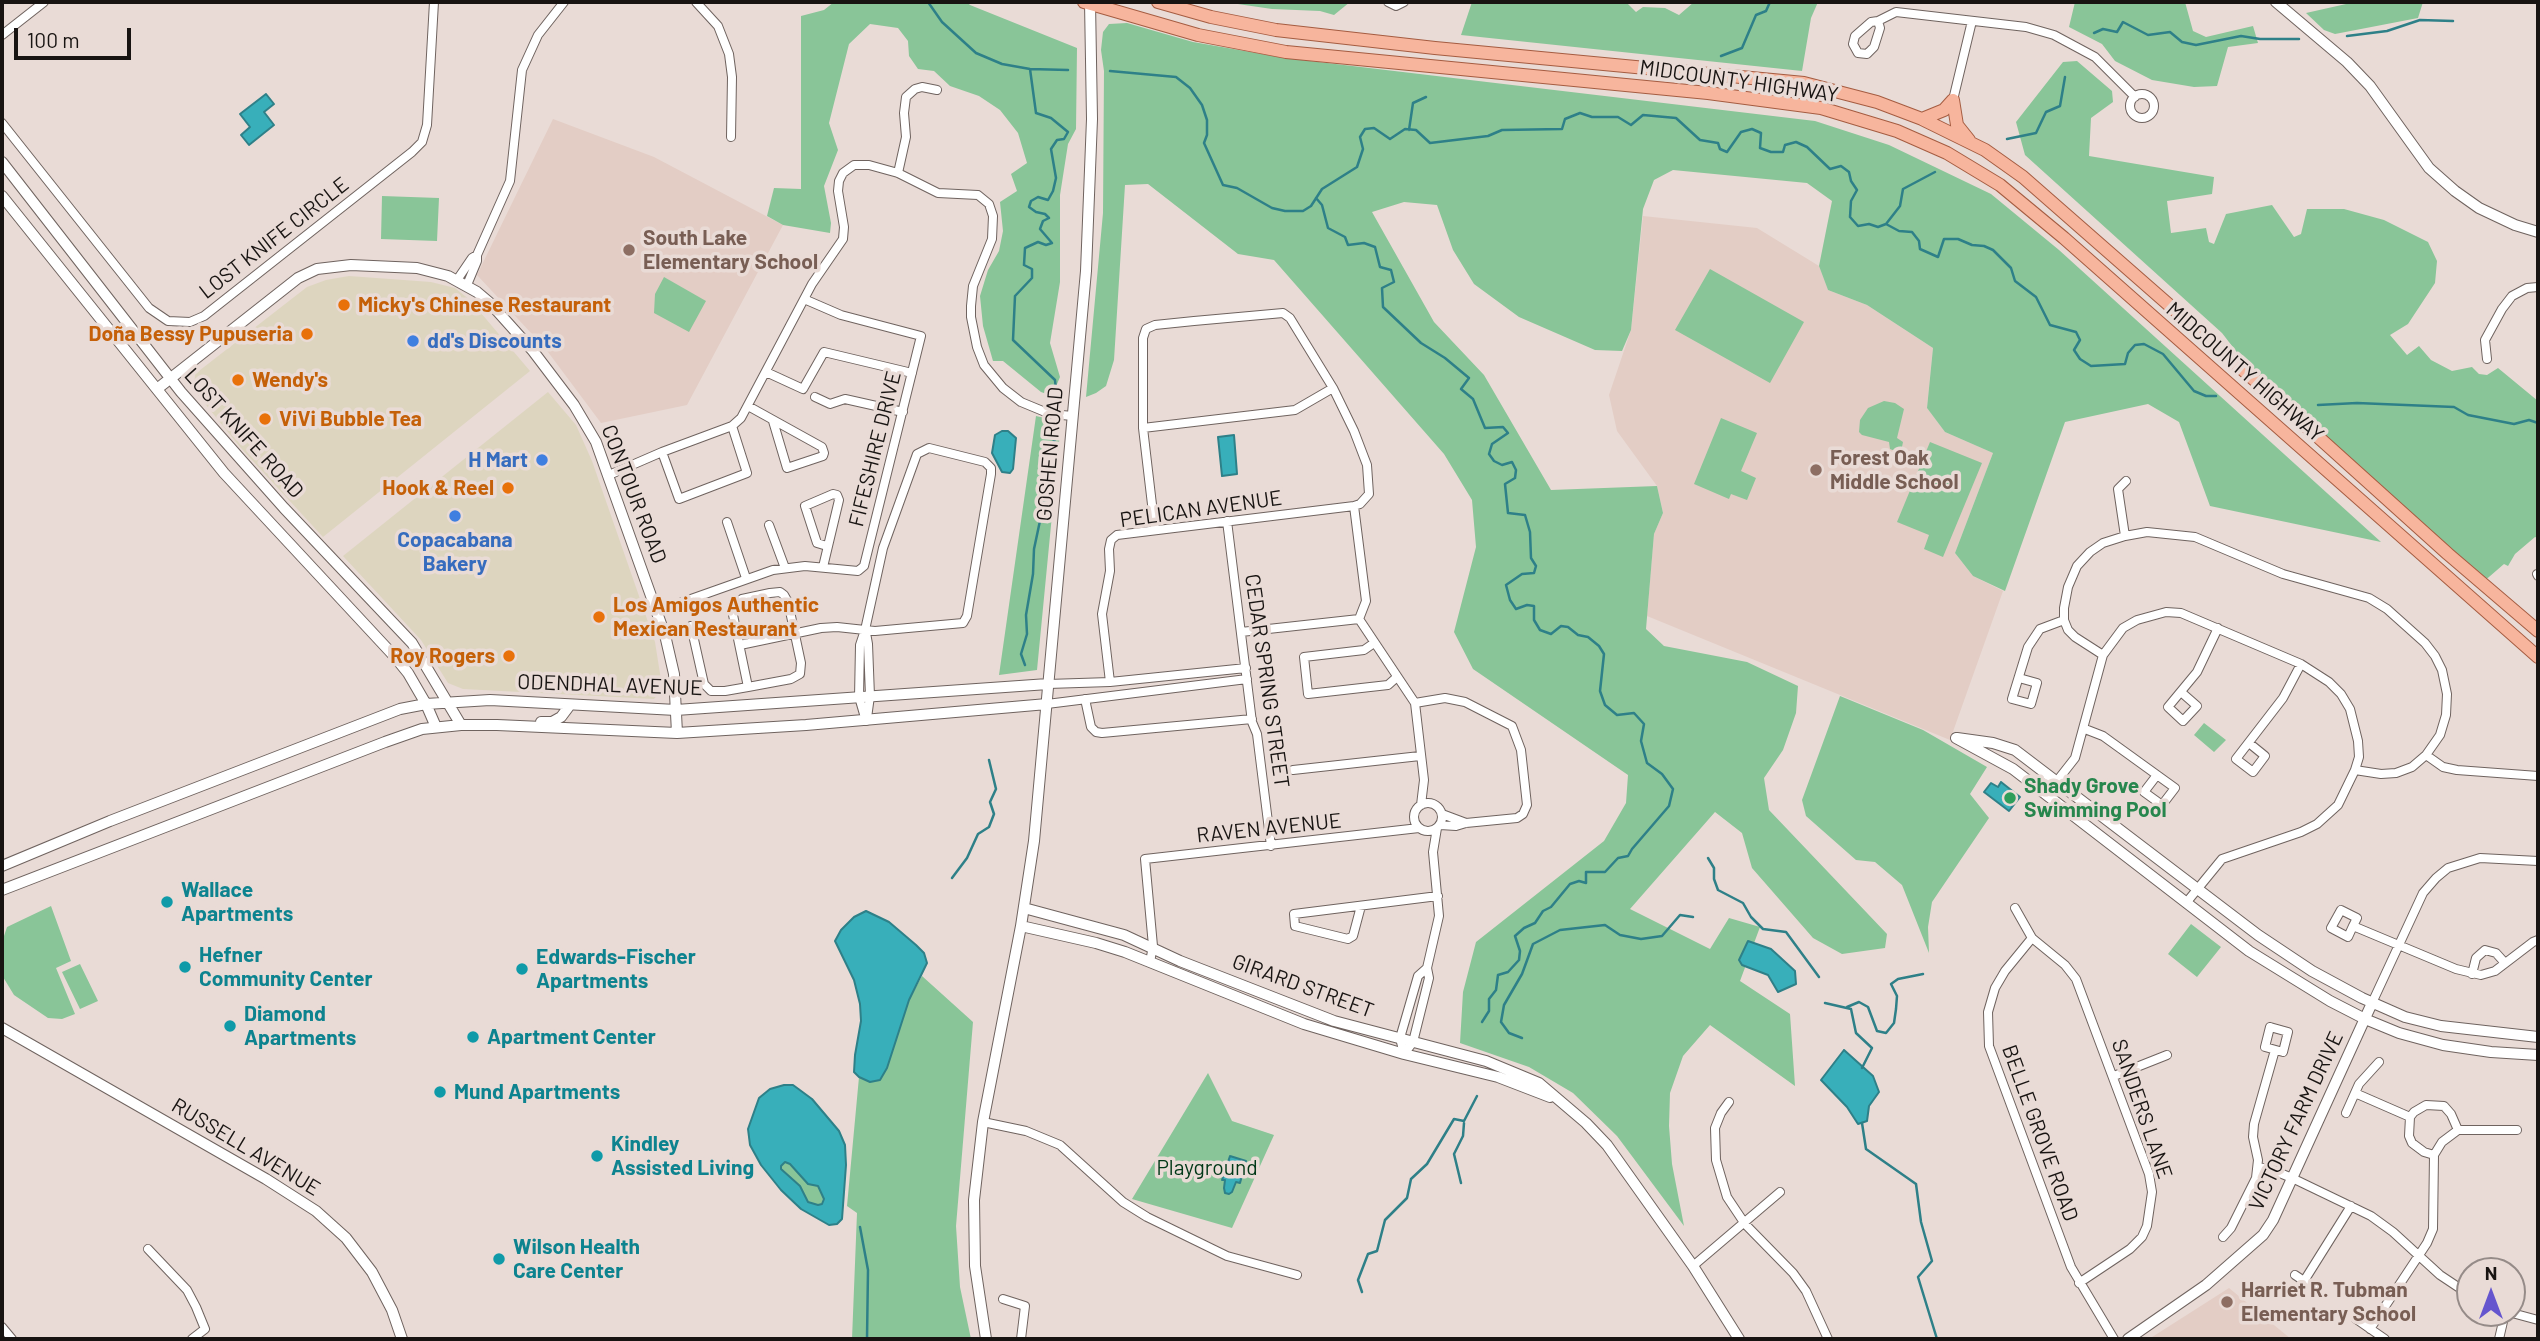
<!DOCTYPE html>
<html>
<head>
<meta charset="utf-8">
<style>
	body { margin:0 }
	#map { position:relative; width:2540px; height:1341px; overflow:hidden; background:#e9dbd6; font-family:Barlow,sans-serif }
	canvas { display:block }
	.frame { position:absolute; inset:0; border:4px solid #181412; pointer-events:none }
	.north { position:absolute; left:2456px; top:1257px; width:70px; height:70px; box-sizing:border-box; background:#e9dbd6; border:2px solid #958b88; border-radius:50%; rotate:0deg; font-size:19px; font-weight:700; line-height:28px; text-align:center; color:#181412 }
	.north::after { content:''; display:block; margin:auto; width:24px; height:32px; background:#6555ce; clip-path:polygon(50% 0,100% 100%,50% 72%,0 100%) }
	.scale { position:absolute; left:14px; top:28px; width:117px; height:32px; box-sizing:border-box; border:4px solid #181412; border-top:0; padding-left:9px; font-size:21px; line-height:24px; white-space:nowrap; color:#181412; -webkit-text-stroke:5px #e9dbd6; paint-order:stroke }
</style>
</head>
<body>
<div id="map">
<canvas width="2540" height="1341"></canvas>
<div class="frame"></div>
<div class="north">N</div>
<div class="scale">100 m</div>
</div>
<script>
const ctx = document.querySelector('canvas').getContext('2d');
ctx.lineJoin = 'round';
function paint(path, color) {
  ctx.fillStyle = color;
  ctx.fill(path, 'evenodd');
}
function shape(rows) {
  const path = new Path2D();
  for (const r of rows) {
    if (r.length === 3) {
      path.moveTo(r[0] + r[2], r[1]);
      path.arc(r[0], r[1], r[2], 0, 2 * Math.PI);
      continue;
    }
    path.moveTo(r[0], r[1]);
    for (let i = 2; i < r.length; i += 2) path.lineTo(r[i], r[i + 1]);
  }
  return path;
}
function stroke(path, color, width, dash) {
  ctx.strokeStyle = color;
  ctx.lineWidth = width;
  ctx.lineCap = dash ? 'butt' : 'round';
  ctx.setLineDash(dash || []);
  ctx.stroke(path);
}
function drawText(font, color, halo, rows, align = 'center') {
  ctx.font = font + ' Barlow,sans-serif';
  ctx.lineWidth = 7;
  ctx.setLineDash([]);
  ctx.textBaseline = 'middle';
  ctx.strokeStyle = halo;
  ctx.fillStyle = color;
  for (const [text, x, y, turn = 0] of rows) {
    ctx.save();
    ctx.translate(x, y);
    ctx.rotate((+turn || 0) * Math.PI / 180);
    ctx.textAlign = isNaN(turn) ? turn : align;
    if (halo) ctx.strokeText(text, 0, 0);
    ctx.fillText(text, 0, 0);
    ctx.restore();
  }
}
paint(shape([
	[349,276,431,282,455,288,470,300,530,371,323,537,240,447,194,390,195,374,307,287,326,280],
	[548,392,576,425,592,461,655,642,661,680,661,691,654,699,463,689,448,683,421,640,343,556]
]), '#ddd5bf');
paint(shape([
	[553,119,654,157,783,225,687,405,601,423,545,348,477,275],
	[1643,216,1757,228,1819,266,1828,290,1867,305,1933,348,1927,408,1945,432,1993,453,1955,553,1973,576,2003,591,1950,740,1647,616,1654,534,1663,513,1657,486,1617,431,1609,395,1631,330],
	[2229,1288,2291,1339,2149,1339]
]), '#e3cdc5');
paint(shape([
	[834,2,967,2,970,5,1077,48,1076,129,1068,144,1060,195,1060,282,1050,343,1060,377,1052,396,1041,392,1003,361,993,361,983,326,980,296,988,270,999,251,1003,231,1000,202,1017,191,1011,174,1027,163,1018,133,1000,110,979,96,950,86,934,71,918,69,909,56,908,41,898,28,870,24,849,44,829,123,838,150,824,186,831,223,830,233,783,225,767,216,774,188,801,189,801,16,824,10],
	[1224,2,1350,2,1334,15,1320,11,1272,9],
	[1472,2,1626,2,1636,12,1643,7,1665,8,1679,15,1694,2,1818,2,1811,18,1802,71,1461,35],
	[2075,2,2185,2,2193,31,2206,37,2253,26,2258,43,2228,47,2217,86,2194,87,2152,80,2115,61,2102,44,2069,27],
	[2355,2,2423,2,2418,18,2335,34,2324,30,2306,13],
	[1127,23,1193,42,1285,58,1815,121,1889,145,1991,194,2059,250,2381,542,2210,506,2179,422,2148,404,2065,422,2005,591,1973,576,1955,553,1993,453,1945,432,1927,408,1933,348,1867,305,1828,290,1819,266,1832,201,1807,183,1673,170,1654,180,1643,209,1631,330,1622,351,1595,350,1519,317,1474,284,1453,250,1437,205,1404,202,1372,212,1434,322,1484,375,1551,490,1657,486,1663,513,1654,534,1646,629,1664,646,1747,662,1798,686,1796,713,1783,750,1764,778,1769,810,1887,934,1885,948,1842,954,1813,938,1752,868,1742,833,1715,812,1630,909,1710,949,1729,918,1760,927,1740,981,1790,1014,1795,1086,1710,1025,1683,1056,1670,1093,1669,1126,1672,1164,1684,1226,1617,1136,1573,1093,1529,1067,1460,1043,1463,992,1476,942,1604,841,1626,803,1628,775,1473,669,1454,632,1476,547,1472,500,1444,454,1274,260,1238,254,1148,184,1125,185,1114,360,1106,386,1096,393,1086,397,1103,213,1104,71,1101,50,1103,32,1109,24],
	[2077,61,2112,91,2113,102,2091,118,2089,156,2214,177,2212,194,2167,201,2171,233,2206,228,2209,242,2214,244,2226,214,2272,205,2294,237,2301,234,2307,209,2344,209,2384,220,2428,242,2437,261,2435,283,2408,324,2390,335,2407,355,2419,346,2431,360,2452,371,2472,367,2479,374,2487,375,2498,368,2538,401,2538,538,2535,537,2515,554,2508,566,2504,564,2482,583,2266,390,2222,333,2025,155,2016,122,2063,62],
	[382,196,439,198,437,241,381,239],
	[1710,269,1804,322,1770,383,1675,330],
	[664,277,706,301,689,332,654,313,655,294],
	[1884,401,1895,403,1904,409,1897,438,1903,442,1902,447,1895,451,1890,449,1889,442,1862,435,1859,432,1860,420,1868,408],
	[1036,416,1061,422,1037,670,999,675],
	[1721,418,1757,433,1741,471,1756,478,1747,500,1731,494,1729,499,1694,484],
	[1930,442,1982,463,1943,557,1924,549,1929,535,1897,522],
	[1840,696,1923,730,1987,767,1970,794,1989,818,1932,902,1928,927,1929,953,1902,885,1875,862,1856,860,1806,816,1802,800],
	[2204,723,2226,740,2214,752,2194,735],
	[51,906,71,961,56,968,75,1014,62,1019,48,1018,14,995,3,977,3,939,7,927],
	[2191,924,2221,947,2197,977,2168,954],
	[80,964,98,1001,80,1009,62,972],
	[922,976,973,1022,956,1226,960,1287,971,1339,852,1339,857,1213,847,1206,859,1077,870,1082,879,1080,887,1068,909,1000],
	[1208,1073,1232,1121,1274,1135,1232,1228,1132,1199],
	[786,1162,790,1164,808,1183,818,1186,824,1199,822,1204,818,1205,808,1202,800,1186,781,1169,780,1166]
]), '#89c598');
const water = shape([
	[266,94,274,104,264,112,274,125,249,145,241,135,250,127,240,114,266,94],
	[1002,431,1008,431,1016,438,1013,469,1010,473,1002,472,992,453,995,435,1002,431],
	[1234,435,1237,474,1222,476,1218,437,1234,435],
	[2001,782,2020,797,2009,811,1984,792,1991,783,1998,787,2001,782],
	[866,911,889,922,916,945,924,953,927,963,909,1000,887,1068,880,1080,870,1082,859,1077,854,1072,855,1055,861,1021,860,1004,854,980,835,941,841,930,854,917,866,911],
	[1748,941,1771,949,1795,971,1796,984,1778,992,1768,975,1742,965,1739,960,1748,941],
	[1844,1050,1873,1076,1879,1092,1869,1106,1867,1121,1858,1124,1847,1107,1821,1080,1844,1050],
	[784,1085,793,1085,812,1099,839,1131,845,1145,846,1165,842,1219,837,1224,829,1225,801,1209,781,1190,761,1165,750,1145,748,1129,759,1098,770,1089,784,1085],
	[785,1162,790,1164,808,1184,818,1186,824,1199,822,1204,818,1205,808,1202,800,1186,781,1169,781,1166,785,1162],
	[1230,1156,1246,1161,1240,1183,1236,1182,1232,1192,1229,1194,1225,1193,1224,1188,1225,1180,1222,1180,1230,1156]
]);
paint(water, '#38afba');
stroke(water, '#2e8088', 2);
stroke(shape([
	[928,2,942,22,976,53,1002,64,1030,69,1068,70],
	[2094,33,2103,29,2117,32,2123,22,2148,35,2170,32,2182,42,2196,45,2241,36,2260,39,2299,39],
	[2347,36,2387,31,2420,20,2453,21],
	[1721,56,1742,48,1756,15,1766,11,1770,2],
	[1030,69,1036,113,1051,118,1068,132,1064,139,1057,140,1051,149,1056,178,1053,191,1048,200,1038,197,1031,201,1029,207,1036,212,1045,214,1049,218,1043,221,1040,229,1052,243,1046,245,1038,242,1025,248,1024,265,1032,269,1032,278,1015,296,1013,340,1055,380,1057,401],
	[1110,71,1176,77,1190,88,1202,105,1207,120,1207,135,1204,143,1223,185,1237,188,1272,208,1285,211,1303,211,1311,206,1322,189,1357,167,1363,149,1360,137,1365,129,1374,128,1390,139,1405,129,1416,130,1430,143,1488,136,1502,130,1562,129,1565,119,1580,113,1592,117,1618,117,1631,125,1643,115,1676,118,1700,140,1718,143,1720,149,1727,152,1741,132,1752,129,1761,133,1760,148,1771,152,1783,152,1785,145,1796,142,1807,147,1830,169,1841,166,1849,172,1851,181,1857,190,1851,201,1850,217,1858,226,1869,224,1878,227,1886,224,1899,231,1912,232,1919,241,1920,249,1938,257,1944,239,1958,239,1972,245,1984,246,1993,250,2011,268,2015,281,2036,297,2050,325,2076,332,2080,340,2074,350,2080,359,2091,366,2125,364,2128,353,2135,345,2144,344,2163,354,2194,391,2206,396,2216,396],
	[1409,130,1413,103,1426,97],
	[2007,139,2036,133,2046,112,2060,106,2065,77],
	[1316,198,1322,205,1328,228,1345,237,1348,245,1364,243,1375,247,1380,267,1391,270,1394,282,1382,288,1383,307,1421,343,1445,358,1469,378,1461,389,1473,399,1485,428,1503,427,1508,433,1492,444,1489,454,1494,461,1502,465,1512,462,1516,470,1515,478,1505,484,1508,513,1525,515,1530,532,1531,558,1536,566,1534,573,1522,574,1506,585,1510,600,1516,609,1527,605,1534,606,1534,620,1540,630,1551,634,1561,626,1568,627,1578,635,1588,637,1599,646,1604,654,1600,691,1605,705,1617,715,1634,713,1644,724,1641,741,1647,763,1662,774,1673,789,1669,806,1632,849,1628,856,1618,858,1605,872,1586,872,1586,883,1579,881,1570,884,1551,907,1543,911,1535,923,1524,928,1515,936,1520,951,1519,960,1508,972,1498,975,1496,990,1489,999,1489,1011,1482,1022],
	[1886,224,1900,206,1903,189,1935,172],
	[2318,405,2357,403,2454,407,2468,415,2514,424,2529,420,2538,423],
	[1025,665,1021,654,1027,634,1026,615,1033,574,1034,549,1044,502,1042,481,1048,466,1046,452,1056,438,1055,427],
	[1708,858,1714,868,1714,879,1718,890,1743,903,1751,917,1763,929,1786,932,1819,977],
	[952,878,967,858,978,834,989,827,994,814,990,802,996,789,989,760],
	[1825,1003,1851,1009,1856,1033,1872,1048,1862,1068],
	[1847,1007,1859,1002,1868,1007,1877,1031,1886,1033,1894,1023,1896,1009,1897,996,1891,984,1898,979,1923,974],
	[1522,1038,1509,1033,1501,1022,1504,1005,1522,974,1533,944,1560,930,1605,925,1620,935,1641,939,1662,936,1680,915,1693,917],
	[1862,1123,1866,1149,1916,1184,1921,1222,1932,1261,1918,1277,1937,1339],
	[1461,1183,1454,1154,1463,1136,1464,1123],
	[860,1227,868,1270,867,1339],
	[1362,1292,1358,1280,1368,1254,1377,1251,1385,1220,1407,1198,1411,1179,1427,1164,1454,1119,1464,1121,1477,1096]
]), '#2e8088', 2.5);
const street = shape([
	[696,2,718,26,729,54,732,77,731,137],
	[1388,2,1396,6,1404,2],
	[1878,21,1880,28,1874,47,1867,54,1858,53,1853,44,1855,36,1871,22,1878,21,1896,12,2026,27,2054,35,2095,57,2135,97],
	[2,35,44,2],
	[2142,106,12],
	[1953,100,1972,21],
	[2,123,149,308,168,321,190,322,204,316,412,152,422,142,427,125,434,2],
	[898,173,906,137,904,113,906,97,915,89,922,87,937,90],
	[457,280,472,258,477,255],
	[467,285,477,261,477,255,510,181,522,70,538,35,564,2],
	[2487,359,2485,340,2502,309,2512,296,2527,288,2538,287],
	[766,372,803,389,824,352,912,373],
	[815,397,830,404,845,399,903,412],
	[748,406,822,447,824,453,823,456,787,468,773,421],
	[1143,428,1295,410,1333,388],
	[662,452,679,499,747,473,732,426],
	[609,475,662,452,732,426,741,418,812,284,843,239,844,227,838,191,839,181,843,173,854,165,869,165,898,173,938,193,978,195,989,204,993,216,992,239,973,286,971,306,971,317,977,347,984,365,1003,388,1021,402,1050,414,1073,416],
	[1354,506,1366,601,1359,619],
	[1227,521,1252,722,1257,734,1271,846],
	[727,522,746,578],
	[769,525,785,568],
	[2125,536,2118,489,2126,481],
	[823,567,839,500,837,495,833,494,805,506,817,543,827,546],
	[2537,574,2538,576],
	[657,611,773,570,805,566,858,571,864,566,921,336,841,315,804,299],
	[691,626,704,684,711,691,725,691,748,687,791,679,800,674,801,663,788,602,784,595,780,592,770,593,742,599,734,605,732,610,748,687],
	[1241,632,1359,619,1415,703,1424,780,1421,805],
	[866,633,868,644,870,696,867,718],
	[1374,643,1364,650,1304,657,1308,694,1388,685,1397,677],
	[740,645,821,628,837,627,865,630,875,631,963,623,967,616,991,474,991,468,985,462,929,448,917,454,883,548,865,630,860,645,859,697,866,721],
	[2103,655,2075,637,2068,630,2064,620,2064,608,2068,587,2077,566,2090,552,2103,543,2125,536,2147,532,2195,537,2283,574,2369,598,2387,609,2425,643,2435,656,2442,670,2447,694,2446,715,2440,735,2426,755,2412,767,2396,773,2381,774,2355,770],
	[2019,678,2037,683,2031,704,2012,699,2028,647,2040,629,2064,620],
	[1110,682,1102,614,1110,571,1109,549,1111,540,1117,535,1354,506,1360,504,1369,494,1367,465,1354,431,1333,388,1290,318,1283,313,1194,321,1155,325,1146,329,1143,338,1143,428,1155,530],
	[1048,684,1110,682,1246,668],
	[2181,692,2197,706,2183,721,2168,707,2197,672,2218,628],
	[1085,699,1091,727,1096,732,1102,733,1252,719],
	[1415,703,1445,698,1465,702,1512,726,1521,750,1527,805,1523,814,1517,818,1466,823,1456,826,1440,825],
	[1047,704,1247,679],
	[2085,729,2103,736,2157,775,2144,792,2162,805,2175,788,2157,775],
	[2249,743,2265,756,2253,772,2236,759,2283,698,2301,664],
	[2426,755,2443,767,2457,770,2538,776],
	[1293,770,1420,756],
	[2046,795,2075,758,2103,655,2123,628,2137,620,2166,612,2181,613,2301,664,2329,682,2341,694,2350,709,2358,741,2359,757,2355,770,2338,805,2317,824,2301,832,2222,859,2186,903],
	[1428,817,14],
	[1442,814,1466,823],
	[1361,906,1353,936,1348,939,1295,926,1294,914,1438,896],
	[2015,908,2032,938,2065,965,2076,979,2149,1174,2152,1192,2147,1226,2142,1237,2130,1249,2079,1283],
	[2353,926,2357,918,2341,910,2331,928,2348,937,2353,926,2456,969,2481,975,2495,971,2533,942,2538,940],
	[2032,938,2005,971,1995,988,1988,1012,1989,1046,2071,1267,2114,1339],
	[1150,962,1153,946,1145,859,1419,828],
	[2472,974,2476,958,2485,950,2496,953,2505,963],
	[2372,1003,2423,893,2436,878,2448,868,2480,858,2538,861],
	[2270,1027,2288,1032,2283,1052,2265,1047,2270,1027],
	[1404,1054,1413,1042,1429,978,1427,968,1439,916,1433,852,1437,828],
	[1404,1054,1400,1038,1418,976,1427,968],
	[2114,1076,2167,1055],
	[2355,1093,2410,1117],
	[1729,1102,1721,1113,1715,1128,1716,1160,1727,1197,1745,1224,1793,1273,1806,1291,1828,1339],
	[2346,1113,2359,1084,2379,1062],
	[983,1122,1026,1131,1060,1145,1123,1202,1147,1217,1227,1256,1297,1275],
	[2434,1155,2424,1152,2412,1143,2409,1136,2410,1117,2414,1112,2426,1105,2444,1106,2451,1114,2458,1130],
	[2258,1167,2270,1169,2292,1178,2371,1216,2393,1232,2440,1275,2470,1295],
	[2223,1237,2231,1228,2256,1178,2258,1160,2253,1137,2254,1124,2275,1050],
	[148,1249,187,1290,196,1307,205,1329,192,1339],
	[1693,1266,1780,1192],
	[2295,1275,2316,1289],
	[2304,1281,2351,1206],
	[1003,1299,1025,1306,1021,1339],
	[2512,1313,2538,1320],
	[2356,1319,2385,1339],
	[2,1327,12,1339],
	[2370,1329,2427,1243,2433,1229,2434,1155,2442,1142,2458,1130,2517,1130],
	[2499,1339,2505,1313]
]);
const secondary = shape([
	[2276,2,2347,62,2370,86,2429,168,2455,191,2479,208,2515,225,2538,232],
	[2,162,181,392,284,508,412,643,461,725],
	[2,196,224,473,395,657,408,673,426,704,436,727],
	[157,389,298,278,317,269,351,265,417,268,448,276,477,292,490,303,533,351,574,405,596,442,665,635,674,674,677,733],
	[541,722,552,722,561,717,570,705],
	[1956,738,2013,769,2249,951,2330,1001,2365,1019,2399,1033,2443,1045,2491,1052,2538,1055],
	[1957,738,1993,743,2015,750,2258,935,2312,971,2362,998,2405,1017,2441,1026,2538,1037],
	[2,866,110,821,400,709,426,704,490,700,676,710,1048,684],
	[2,890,385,742,422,729,461,725,497,725,677,733,806,725,1047,704],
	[1024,908,1124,935,1180,961,1334,1021,1486,1061,1539,1083,1586,1123,1607,1145,1693,1266,1739,1339],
	[1021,926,1096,943,1125,952,1304,1024,1404,1054,1498,1077,1550,1097],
	[2,1028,266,1179,316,1211,346,1238,372,1272,392,1310,402,1339],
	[986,1339,975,1266,974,1200,983,1122,1021,926,1034,841,1086,271,1092,119,1090,2],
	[2128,1339,2206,1285,2263,1235,2273,1220,2372,1003]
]);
const primary = shape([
	[1084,2,1198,35,1286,52,1708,93,1821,108,1897,131,1947,153,2000,185,2064,238,2538,657],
	[1158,2,1211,17,1276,30,1435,48,1804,83,1877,102,1922,119,1985,150,2023,177,2266,390,2448,554,2538,631],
	[1953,100,1957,125,1969,140],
	[1922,119,1944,110,1953,100]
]);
stroke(street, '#6f635f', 10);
stroke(secondary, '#6f635f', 12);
stroke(primary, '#a55c41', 14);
stroke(street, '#fff', 8);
stroke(secondary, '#fff', 10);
stroke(primary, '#f7b59d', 12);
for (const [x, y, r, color] of [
	[629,250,7,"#8d6e63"],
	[344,305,7,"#e8710a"],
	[307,334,7,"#e8710a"],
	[413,341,7,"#3f7fe0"],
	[238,380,7,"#e8710a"],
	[265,419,7,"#e8710a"],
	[542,460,7,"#3f7fe0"],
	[1816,470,7,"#8d6e63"],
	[508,488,7,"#e8710a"],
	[455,516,7,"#3f7fe0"],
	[599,617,7,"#e8710a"],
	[509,656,7,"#e8710a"],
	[2010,798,7,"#2e9e5b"],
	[167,902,7,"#0f9aa8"],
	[185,967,7,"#0f9aa8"],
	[522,969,7,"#0f9aa8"],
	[230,1026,7,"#0f9aa8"],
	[473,1037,7,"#0f9aa8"],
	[440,1092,7,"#0f9aa8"],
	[597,1156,7,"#0f9aa8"],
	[499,1259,7,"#0f9aa8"],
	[2227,1302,7,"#8d6e63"]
]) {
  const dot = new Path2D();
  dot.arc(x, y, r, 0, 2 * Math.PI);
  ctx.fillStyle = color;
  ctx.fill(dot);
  stroke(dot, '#e9dbd6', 2.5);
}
drawText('21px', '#181412', '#e9dbd6', [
	["MIDCOUNTY HIGHWAY",1739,81,8],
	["LOST KNIFE CIRCLE",274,238,-38],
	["MIDCOUNTY HIGHWAY",2245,372,41],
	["LOST KNIFE ROAD",244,433,48],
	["FIFESHIRE DRIVE",875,449,-76],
	["GOSHEN ROAD",1050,454,-85],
	["CONTOUR ROAD",634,494,69],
	["PELICAN AVENUE",1201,509,-8],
	["CEDAR SPRING STREET",1267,681,82],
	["ODENDHAL AVENUE",610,685,2],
	["RAVEN AVENUE",1269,828,-6],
	["GIRARD STREET",1303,986,20],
	["SANDERS LANE",2142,1109,71],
	["VICTORY FARM DRIVE",2296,1121,-65],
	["BELLE GROVE ROAD",2040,1133,70],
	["RUSSELL AVENUE",246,1147,31]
]);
drawText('bold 21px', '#785e54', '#e9dbd6', [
	["South Lake",643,238],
	["Elementary School",643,262],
	["Forest Oak",1830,458],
	["Middle School",1830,482],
	["Harriet R. Tubman",2241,1290],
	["Elementary School",2241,1314]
], 'left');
drawText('bold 21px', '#c56008', '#e9dbd6', [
	["Micky's Chinese Restaurant",358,305],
	["Doña Bessy Pupuseria",293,334,"right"],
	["Wendy's",252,380],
	["ViVi Bubble Tea",279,419],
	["Hook & Reel",494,488,"right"],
	["Los Amigos Authentic",613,605],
	["Mexican Restaurant",613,629],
	["Roy Rogers",495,656,"right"]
], 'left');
drawText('bold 21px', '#366cbe', '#e9dbd6', [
	["dd's Discounts",427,341],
	["H Mart",528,460,"right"],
	["Copacabana",455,540,"center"],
	["Bakery",455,564,"center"]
], 'left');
drawText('bold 21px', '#27864d', '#e9dbd6', [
	["Shady Grove",2024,786],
	["Swimming Pool",2024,810]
], 'left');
drawText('bold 21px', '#0d838f', '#e9dbd6', [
	["Wallace",181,890],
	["Apartments",181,914],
	["Hefner",199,955],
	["Community Center",199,979],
	["Edwards-Fischer",536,957],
	["Apartments",536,981],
	["Diamond",244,1014],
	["Apartments",244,1038],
	["Apartment Center",487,1037],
	["Mund Apartments",454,1092],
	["Kindley",611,1144],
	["Assisted Living",611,1168],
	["Wilson Health",513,1247],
	["Care Center",513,1271]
], 'left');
drawText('21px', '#003817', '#e9dbd6', [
	["Playground",1207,1168]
]);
</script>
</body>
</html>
